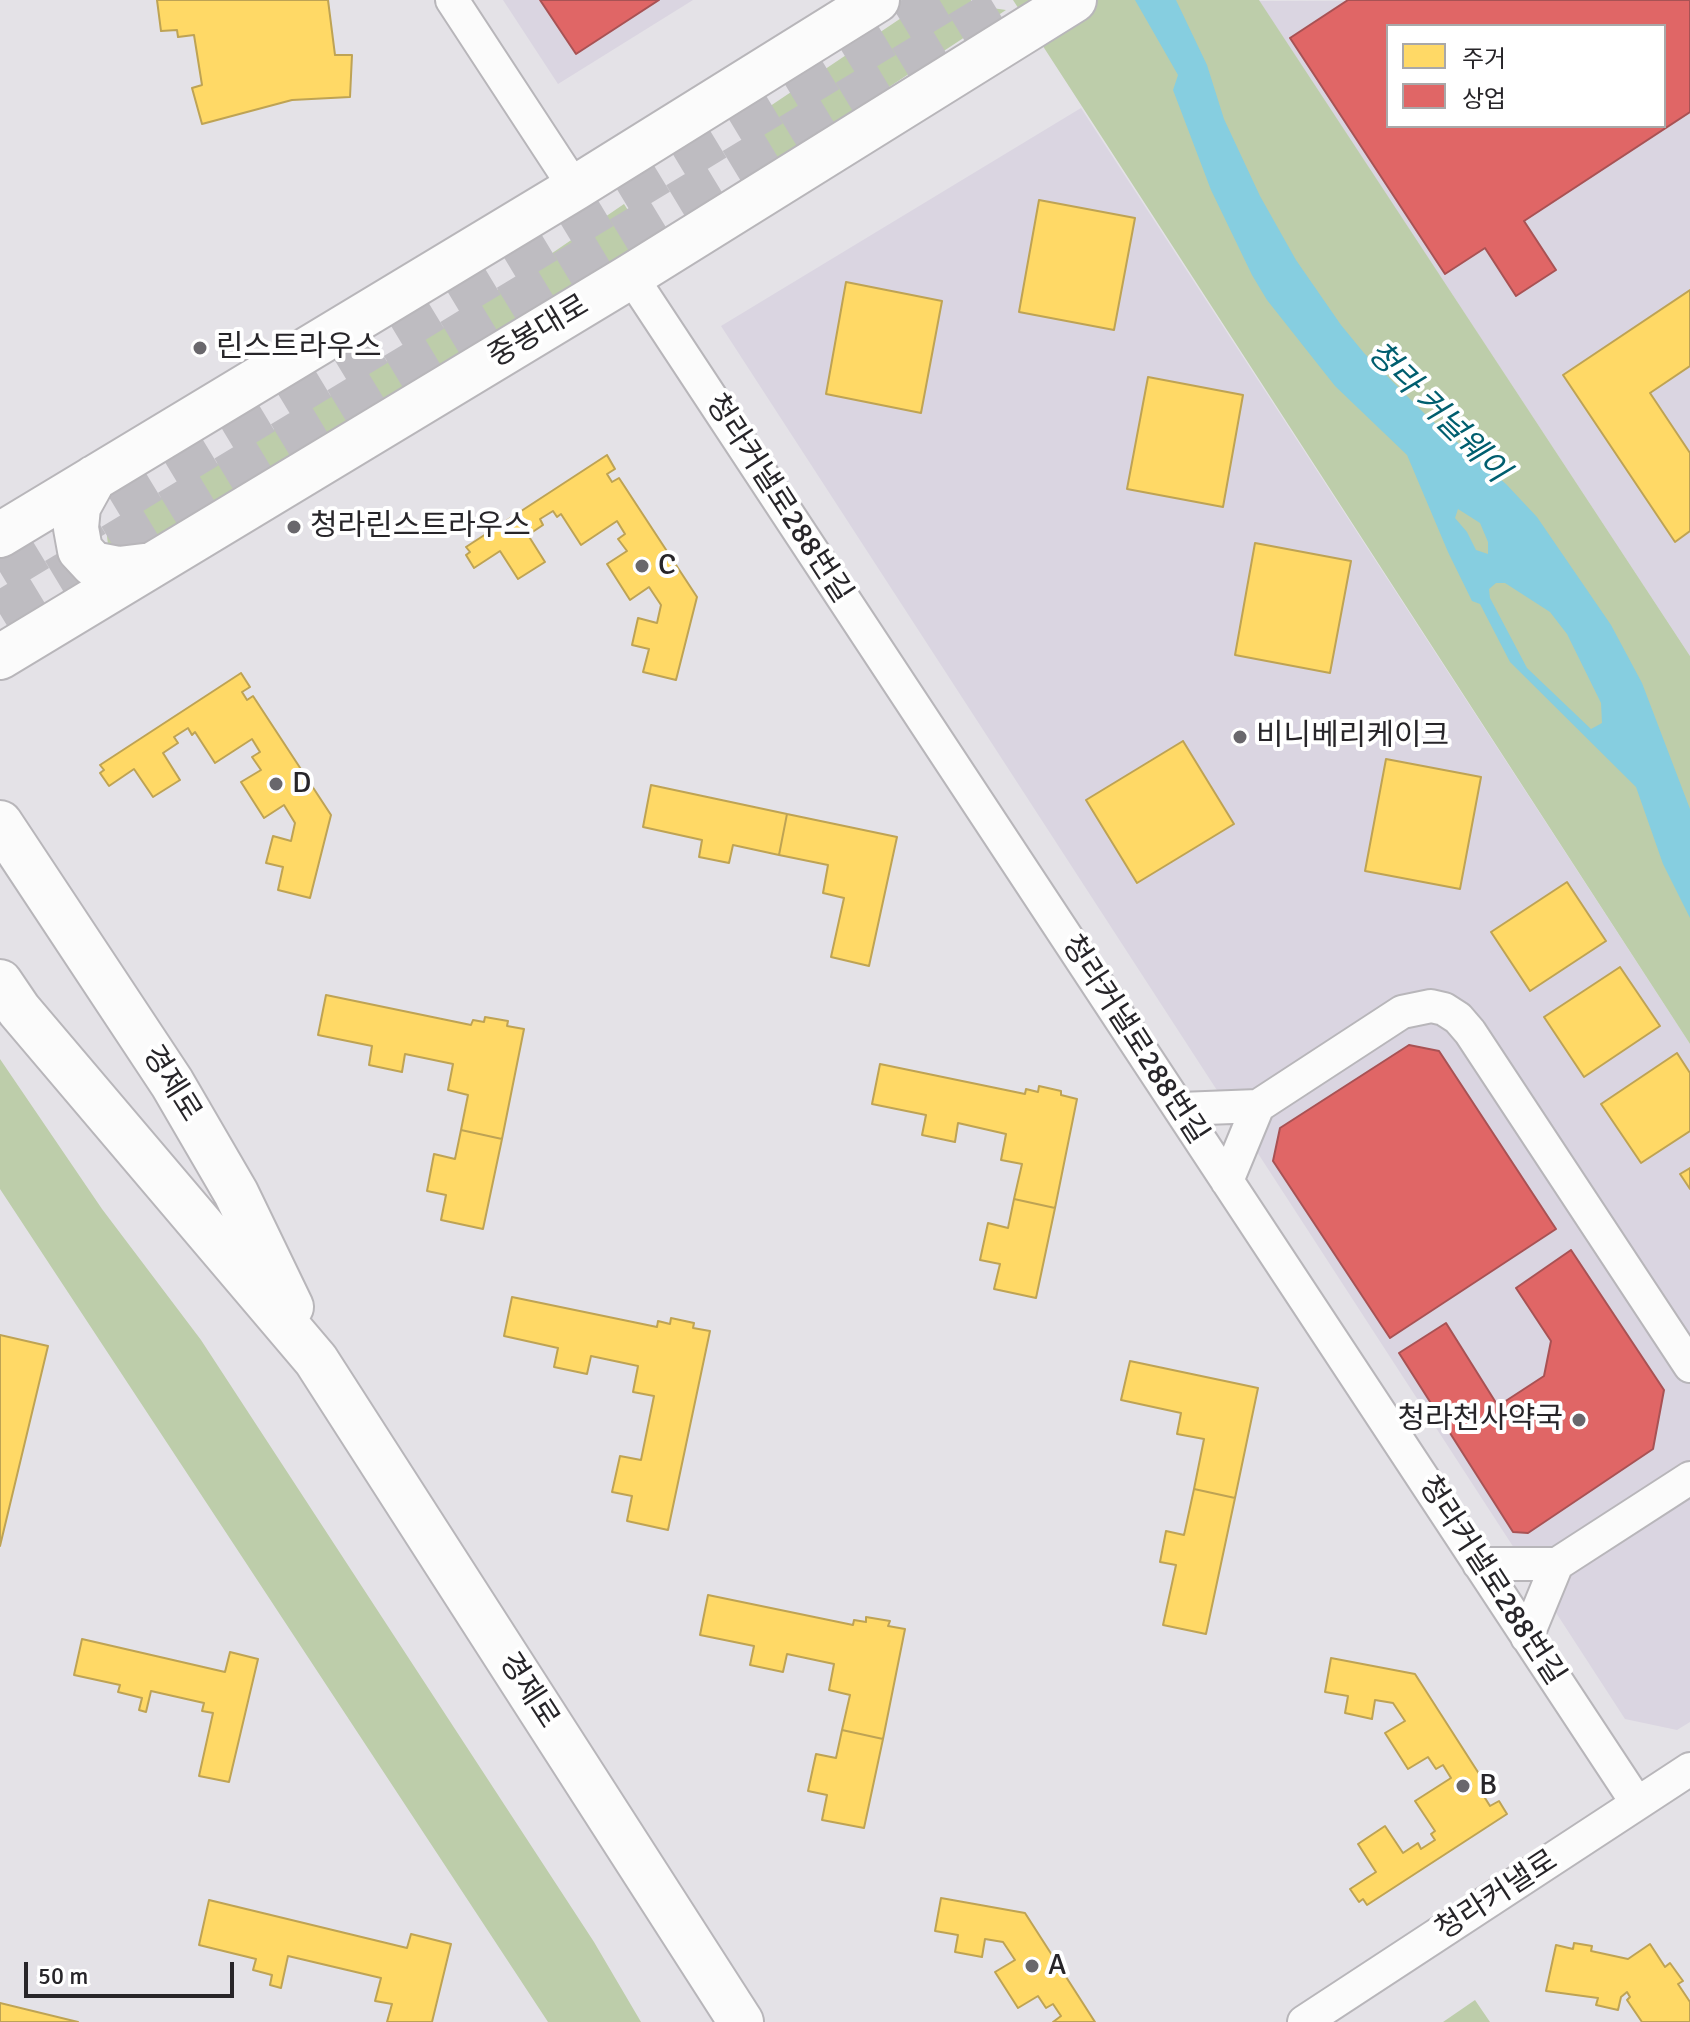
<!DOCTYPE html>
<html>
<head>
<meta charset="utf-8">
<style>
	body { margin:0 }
	#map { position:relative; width:1690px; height:2022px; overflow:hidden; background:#e4e2e7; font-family:Signika,"Noto Sans KR",sans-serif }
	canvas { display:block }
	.legend { position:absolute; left:1386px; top:24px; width:280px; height:104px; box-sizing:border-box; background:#fff; border:2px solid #a9a8a9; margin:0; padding:10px 14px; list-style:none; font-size:24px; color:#272529 }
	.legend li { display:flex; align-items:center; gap:16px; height:40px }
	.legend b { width:40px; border:2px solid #a9a8a9 }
	.scale { position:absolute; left:24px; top:1962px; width:210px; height:36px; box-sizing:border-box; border:4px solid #272529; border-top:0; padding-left:10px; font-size:24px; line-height:28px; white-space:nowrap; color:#272529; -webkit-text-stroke:6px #fff; paint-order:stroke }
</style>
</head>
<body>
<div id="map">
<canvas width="1690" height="2022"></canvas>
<ul class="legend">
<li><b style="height:22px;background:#ffd966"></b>주거</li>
<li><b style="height:22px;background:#e06666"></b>상업</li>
</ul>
<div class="scale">50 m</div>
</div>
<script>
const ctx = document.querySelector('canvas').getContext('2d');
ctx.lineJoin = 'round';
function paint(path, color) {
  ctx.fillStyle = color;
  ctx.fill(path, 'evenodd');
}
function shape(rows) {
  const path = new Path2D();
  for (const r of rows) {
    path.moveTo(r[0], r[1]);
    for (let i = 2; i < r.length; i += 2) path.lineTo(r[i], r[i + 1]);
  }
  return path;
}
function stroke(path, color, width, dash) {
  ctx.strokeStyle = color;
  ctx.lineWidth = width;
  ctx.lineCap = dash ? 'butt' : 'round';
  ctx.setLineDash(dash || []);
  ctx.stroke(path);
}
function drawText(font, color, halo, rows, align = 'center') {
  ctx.font = font + ' Signika,"Noto Sans KR",sans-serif';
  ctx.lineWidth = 8;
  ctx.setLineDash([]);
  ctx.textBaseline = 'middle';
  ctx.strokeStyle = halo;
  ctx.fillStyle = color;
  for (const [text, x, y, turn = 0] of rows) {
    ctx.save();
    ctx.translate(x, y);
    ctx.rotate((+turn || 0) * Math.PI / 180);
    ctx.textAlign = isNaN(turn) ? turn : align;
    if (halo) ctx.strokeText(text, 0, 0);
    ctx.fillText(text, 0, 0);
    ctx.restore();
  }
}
paint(shape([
	[503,0,693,0,558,84],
	[1690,0,1690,656,1259,1],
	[1388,26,1664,26,1664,126,1388,126],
	[1081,108,1690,1044,1690,1722,1677,1730,1625,1719,721,326]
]), '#dad5e1');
paint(shape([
	[928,0,971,0,971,5,1006,10,766,168,739,127],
	[1013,0,1259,0,1690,656,1690,1044],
	[624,204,647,240,129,553,108,545,107,536,110,528,441,329],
	[0,1059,102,1209,201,1340,594,1942,641,2022,548,2022,0,1189],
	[1475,2000,1490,2022,1443,2022]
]), '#bdcdaa');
paint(shape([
	[1135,0,1176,0,1207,65,1224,119,1260,196,1296,260,1341,325,1364,353,1429,418,1506,484,1537,517,1611,625,1642,683,1690,809,1690,918,1663,864,1636,787,1510,662,1480,604,1472,601,1448,552,1407,455,1335,386,1267,300,1252,275,1211,190,1173,90,1178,75],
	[1458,509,1480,523,1488,542,1488,554,1476,550,1467,532,1455,518],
	[1496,583,1505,583,1550,612,1567,634,1601,703,1602,723,1591,729,1527,668,1490,598,1489,589]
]), '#86cee0');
const homes = shape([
	[157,0,328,0,335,55,352,55,350,97,292,100,202,124,192,88,202,85,194,35,178,37,177,30,161,31,157,0],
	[1039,200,1135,218,1114,330,1019,312,1039,200],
	[846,282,942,301,921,413,826,394,846,282],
	[1690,290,1690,366,1650,393,1690,453,1690,531,1675,542,1563,375,1690,290],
	[1148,377,1243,395,1223,507,1127,489,1148,377],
	[607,455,615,469,607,474,612,482,619,478,697,597,676,680,643,672,649,649,632,645,638,618,657,623,661,605,649,587,630,600,607,564,627,551,618,539,625,534,617,521,581,545,561,514,557,517,553,511,540,519,543,525,528,535,545,562,518,579,500,551,474,568,466,555,470,552,466,547,607,455],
	[1255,543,1351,561,1330,673,1235,655,1255,543],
	[241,673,250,687,242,692,247,700,253,696,331,815,310,898,278,890,283,867,266,863,273,836,291,841,295,823,284,805,264,818,241,782,261,770,252,757,260,752,252,739,215,763,195,732,192,735,188,728,174,737,178,743,163,753,180,780,153,797,134,769,109,786,100,773,104,770,100,765,241,673],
	[1183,741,1234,824,1137,883,1086,800,1183,741],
	[1386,759,1481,777,1460,889,1365,871,1386,759],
	[651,785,787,814,779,855,733,845,729,863,699,857,702,840,643,827,651,785],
	[787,814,897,837,869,966,831,957,844,898,823,893,828,865,779,855,787,814],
	[1567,882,1606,941,1530,991,1491,932,1567,882],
	[1620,967,1660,1026,1584,1077,1544,1017,1620,967],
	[326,995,471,1025,473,1020,484,1022,485,1017,508,1021,507,1026,524,1029,502,1139,461,1130,468,1095,448,1090,453,1064,405,1054,402,1072,369,1065,372,1046,318,1035,326,995],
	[1677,1053,1690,1073,1690,1131,1641,1163,1601,1104,1677,1053],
	[880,1064,1025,1094,1026,1089,1038,1092,1039,1086,1061,1091,1061,1095,1077,1099,1055,1208,1014,1199,1022,1164,1001,1160,1006,1134,958,1123,955,1142,922,1135,926,1115,872,1104,880,1064],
	[461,1130,502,1139,483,1229,441,1220,446,1195,427,1191,434,1154,455,1159,461,1130],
	[1690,1168,1690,1189,1680,1174,1690,1168],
	[1014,1199,1055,1208,1036,1298,994,1289,1000,1264,980,1260,988,1223,1008,1228,1014,1199],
	[512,1297,657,1327,658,1321,670,1324,671,1318,694,1323,693,1328,710,1331,668,1530,627,1521,632,1496,612,1492,620,1456,641,1460,654,1396,633,1392,638,1366,591,1356,587,1374,554,1367,558,1348,504,1336,512,1297],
	[0,1335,48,1346,0,1546,0,1335],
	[1130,1361,1258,1388,1235,1498,1194,1489,1204,1439,1177,1434,1181,1413,1121,1400,1130,1361],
	[1194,1489,1235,1498,1206,1634,1163,1625,1176,1565,1160,1562,1166,1531,1184,1535,1194,1489],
	[708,1595,853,1625,854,1620,866,1622,866,1617,890,1621,888,1626,905,1629,883,1739,842,1730,850,1695,829,1690,834,1664,787,1654,783,1672,750,1665,754,1646,700,1635,708,1595],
	[82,1639,225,1672,230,1652,258,1659,229,1782,199,1776,213,1713,202,1711,204,1703,151,1691,146,1712,139,1710,142,1698,118,1692,120,1685,74,1675,82,1639],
	[1331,1658,1415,1674,1492,1794,1485,1798,1490,1806,1499,1801,1507,1814,1367,1905,1363,1899,1359,1902,1350,1889,1376,1872,1358,1844,1385,1826,1403,1853,1418,1843,1421,1849,1435,1840,1431,1834,1435,1831,1415,1801,1451,1778,1443,1765,1436,1769,1428,1757,1408,1769,1385,1733,1405,1721,1393,1703,1375,1700,1372,1719,1345,1713,1348,1696,1325,1692,1331,1658],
	[842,1730,883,1739,864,1828,822,1820,827,1795,808,1791,816,1754,836,1758,842,1730],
	[941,1898,1025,1913,1095,2022,1053,2022,1061,2016,1053,2004,1046,2008,1038,1996,1018,2008,995,1972,1015,1960,1003,1942,985,1939,982,1957,955,1952,958,1935,935,1931,941,1898],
	[209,1900,407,1948,411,1934,451,1944,432,2022,387,2022,392,2004,375,2001,381,1978,288,1956,281,1988,270,1985,272,1975,253,1970,256,1959,199,1945,209,1900],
	[1574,1943,1592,1946,1591,1951,1628,1959,1650,1944,1665,1967,1670,1963,1683,1981,1678,1984,1690,2002,1690,2022,1642,2022,1627,2000,1630,1997,1627,1992,1621,1997,1618,2010,1596,2005,1598,1998,1546,1991,1556,1945,1573,1949,1574,1943],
	[0,2003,78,2022,0,2022,0,2003]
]);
paint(homes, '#ffd966');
stroke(homes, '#bea354', 2);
const shops = shape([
	[540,0,659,0,576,54,540,0],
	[1348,0,1690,0,1690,112,1524,221,1556,270,1516,296,1485,248,1445,274,1290,38,1348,0],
	[1388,26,1664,26,1664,126,1388,126,1388,26],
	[1409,1045,1439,1051,1556,1229,1390,1338,1273,1161,1280,1128,1409,1045],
	[1571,1250,1664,1390,1653,1449,1528,1533,1513,1532,1399,1353,1446,1323,1498,1406,1544,1376,1551,1341,1516,1288,1571,1250]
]);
paint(shops, '#e06666');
stroke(shops, '#a85254', 2);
stroke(shape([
	[0,572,944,0],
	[0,614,1015,0]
]), '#bebcc1', 44, [44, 22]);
const street = shape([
	[452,0,575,188],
	[631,276,1637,1803],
	[1258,1106,1402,1012,1431,1006,1444,1009,1458,1018,1470,1032,1690,1366],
	[1180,1109,1258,1106,1227,1181],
	[1479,1564,1557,1564,1527,1637],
	[1557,1564,1690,1478],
	[1304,2022,1690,1769]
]);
const secondary = shape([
	[94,478,78,507,76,528,80,550,93,564,119,569,152,565],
	[0,535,575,188,877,0],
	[0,657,631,276,1074,0],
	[0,823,172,1083,236,1193,291,1307],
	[0,982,19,1010,316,1360,741,2022]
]);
stroke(street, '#b8b6ba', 36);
stroke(secondary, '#b8b6ba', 48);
stroke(street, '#fbfbfb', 32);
stroke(secondary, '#fbfbfb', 44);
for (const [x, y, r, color] of [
	[200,348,8,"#69676c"],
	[294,527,8,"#69676c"],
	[642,566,8,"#69676c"],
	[1240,737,8,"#69676c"],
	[276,784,8,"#69676c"],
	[1579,1420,8,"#69676c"],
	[1463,1786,8,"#69676c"],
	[1032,1966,8,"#69676c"]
]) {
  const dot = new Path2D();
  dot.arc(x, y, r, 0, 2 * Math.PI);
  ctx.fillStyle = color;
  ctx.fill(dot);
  stroke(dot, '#fff', 3);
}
drawText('30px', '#272529', '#fff', [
	["중봉대로",539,332,-31],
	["청라커낼로288번길",778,499,57],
	["청라커낼로288번길",1134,1040,57],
	["경제로",171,1084,58],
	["청라커낼로288번길",1491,1581,57],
	["경제로",528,1691,57],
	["청라커낼로",1497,1896,-33]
]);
drawText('30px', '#272529', '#fff', [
	["린스트라우스",216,348],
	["청라린스트라우스",310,527],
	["C",658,566],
	["비니베리케이크",1256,737],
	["D",292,784],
	["청라천사약국",1563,1420,"right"],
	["B",1479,1786],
	["A",1048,1966]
], 'left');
drawText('italic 32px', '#005e6f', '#fff', [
	["청라 커널웨이",1437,413,45]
]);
</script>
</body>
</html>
